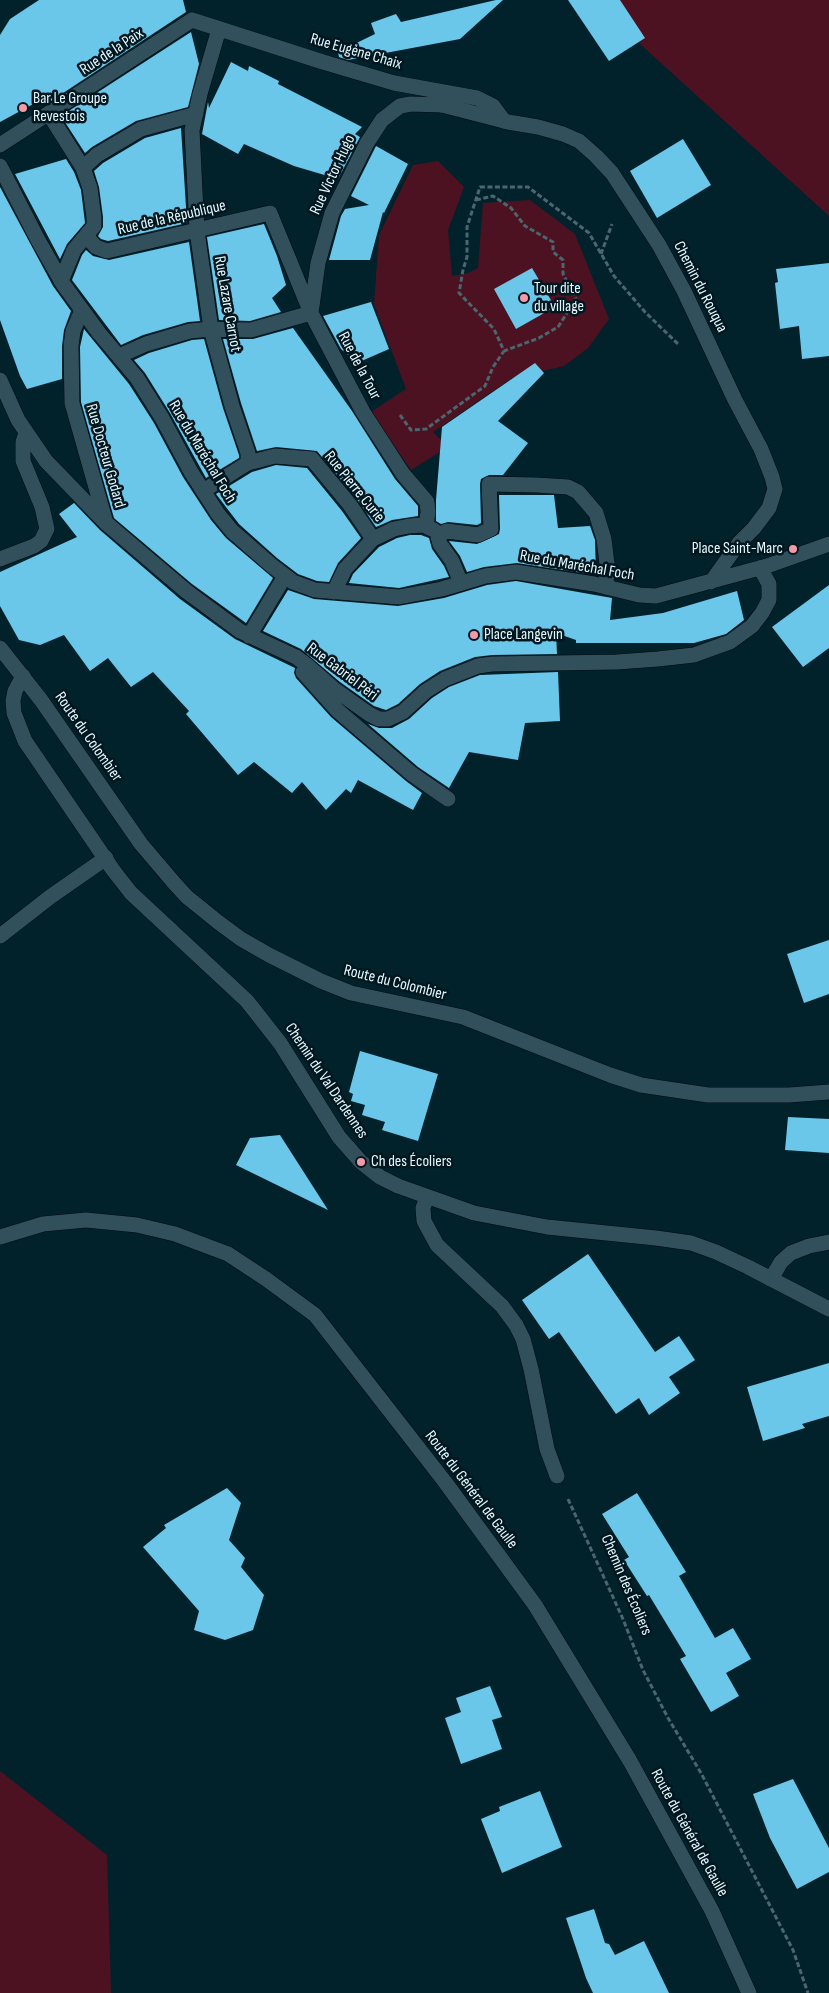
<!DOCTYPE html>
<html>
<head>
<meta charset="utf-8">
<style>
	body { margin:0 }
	canvas { display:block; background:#01212b }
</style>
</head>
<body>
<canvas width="829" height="1993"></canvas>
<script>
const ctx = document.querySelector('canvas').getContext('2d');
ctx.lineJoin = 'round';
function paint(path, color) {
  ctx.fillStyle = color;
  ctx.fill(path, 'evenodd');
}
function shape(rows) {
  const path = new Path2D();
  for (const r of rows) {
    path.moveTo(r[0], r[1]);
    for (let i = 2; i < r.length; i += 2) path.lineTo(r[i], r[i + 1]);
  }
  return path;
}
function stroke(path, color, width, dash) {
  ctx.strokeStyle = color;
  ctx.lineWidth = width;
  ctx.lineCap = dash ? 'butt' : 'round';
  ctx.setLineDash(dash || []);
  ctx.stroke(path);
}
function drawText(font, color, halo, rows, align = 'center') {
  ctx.font = font + ' "Sofia Sans Condensed",sans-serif';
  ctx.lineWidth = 5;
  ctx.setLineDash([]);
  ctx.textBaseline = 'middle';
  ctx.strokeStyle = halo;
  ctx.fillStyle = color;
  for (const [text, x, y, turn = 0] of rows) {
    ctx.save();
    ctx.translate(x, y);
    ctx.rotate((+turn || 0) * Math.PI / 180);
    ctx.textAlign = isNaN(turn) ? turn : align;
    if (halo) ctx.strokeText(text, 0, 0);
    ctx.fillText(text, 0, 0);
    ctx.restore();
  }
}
paint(shape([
	[597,0,829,0,829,216,606,13],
	[438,161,464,187,448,230,452,276,468,273,478,268,483,203,530,200,575,234,609,319,588,348,564,366,512,378,433,432,448,447,411,470,371,412,406,389,374,304,379,235,413,165],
	[0,1771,107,1855,111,1993,0,1993]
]), '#4d1221');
paint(shape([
	[39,0,183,0,186,12,51,101,48,96,0,122,0,35,10,19],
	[496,0,503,0,460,39,348,60,339,57,338,52,375,34,371,23,396,14,401,22],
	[568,0,620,0,645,38,609,61],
	[191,32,199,64,188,107,136,121,92,147,85,153,61,116],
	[231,62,248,71,249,66,279,81,278,84,362,127,355,134,360,137,338,179,294,166,244,144,238,154,202,134,208,102,209,108],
	[181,128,187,223,108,241,101,239,98,236,103,227,103,217,99,187,94,171,103,163,145,138],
	[683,139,711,185,657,218,630,171],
	[376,146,408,164,384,213,383,212,370,260,329,260,341,216,345,209,369,205,351,196],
	[66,159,74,172,81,190,85,223,67,244,60,259,15,174],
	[0,187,53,286,71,311,64,330,62,346,62,379,27,389,20,376,0,320],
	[264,224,277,256,286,285,272,298,281,312,250,321,219,320,207,237],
	[189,242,200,321,188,322,143,335,121,345,72,280,82,255,86,250,93,256,109,260],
	[829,263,829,356,802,359,799,326,780,329,775,283,778,282,776,269],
	[532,268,555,307,516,329,494,289],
	[371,302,389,349,357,363,341,349,323,316],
	[293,328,352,411,395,479,418,506,418,516,392,520,376,527,357,499,317,451,276,447,257,451,241,403,223,339,253,339],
	[84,329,129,384,154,423,183,477,211,520,226,538,273,578,246,623,192,584,114,518,81,402,80,347],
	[204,339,223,408,239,455,239,458,206,478,170,413,145,373,134,360,149,353,192,340],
	[535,363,544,373,498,421,528,443,503,475,489,475,481,479,480,484,481,523,477,525,448,522,441,524,436,521,436,500,442,427],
	[276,465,307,468,342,511,361,538,338,563,329,582,317,581,298,574,277,558,239,524,216,494,252,472],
	[499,495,554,495,558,528,590,526,595,540,596,575,517,563,484,567,467,572,460,556,449,541,477,544,499,534,500,529],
	[74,503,100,530,180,599,235,639,295,668,294,673,296,678,331,717,406,781,422,793,413,810,358,780,351,793,346,789,326,810,302,782,292,793,254,762,238,775,186,714,189,711,153,672,131,687,108,658,90,671,64,635,40,645,19,640,0,606,0,572,77,537,59,514],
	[410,535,421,535,429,538,432,549,444,566,449,577,399,588,349,583,353,574,379,547,397,538],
	[516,581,612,598,610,620,663,613,737,591,744,620,726,634,694,643,576,643,576,640,556,633,557,654,492,655,475,657,440,671,420,684,398,704,386,710,374,706,340,682,301,649,263,631,288,590,314,599,398,606,444,598,487,585],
	[829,585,829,648,803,667,772,627],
	[558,672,560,721,525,723,518,760,469,752,449,788,418,767,368,724,379,728,392,728,409,719,432,698,449,687,480,675],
	[829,940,829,994,804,1003,787,954],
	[360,1051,438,1074,418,1141,382,1130,385,1122,362,1115,365,1105,351,1101,353,1094,349,1092],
	[788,1117,829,1119,829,1153,785,1150],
	[280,1135,328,1210,236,1165,250,1138],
	[588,1254,655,1352,679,1336,695,1360,669,1377,680,1393,649,1415,639,1398,616,1414,559,1332,549,1339,522,1300],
	[829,1363,829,1416,802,1424,805,1428,763,1441,747,1387],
	[227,1488,241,1503,229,1540,245,1558,241,1567,264,1595,253,1630,225,1640,194,1630,199,1611,143,1547,166,1528,164,1525],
	[637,1493,686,1572,679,1576,715,1638,733,1628,751,1659,726,1673,739,1696,711,1712,680,1659,686,1656,649,1595,647,1596,624,1560,629,1557,602,1514],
	[490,1686,502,1717,492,1720,502,1749,461,1764,445,1718,461,1712,456,1698],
	[793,1779,829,1848,829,1872,797,1889,770,1838,753,1794],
	[540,1791,562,1847,502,1873,481,1819,500,1811,499,1807],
	[594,1909,605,1943,609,1944,615,1955,644,1941,669,1993,593,1993,586,1978,566,1918]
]), '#6bc7e9');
const service = shape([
	[0,936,50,897,106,858],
	[427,1197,423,1208,424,1221,437,1245,502,1306,516,1325,523,1339,531,1369,547,1449,557,1476],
	[771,1279,781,1262,791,1253,809,1246,829,1242]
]);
const pedestrian = shape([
	[192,20,323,62,394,83,477,98,493,106,504,121],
	[49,114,83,168,90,188,94,218,94,226,74,250,61,281],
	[83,168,97,155,141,129,196,114],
	[86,236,96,247,107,251,270,213,311,313,363,412,403,474,427,502,428,512,426,526],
	[82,310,73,331,71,346,72,403,106,523],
	[119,356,146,344,190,331,211,329,251,330,311,313,318,263,332,213,367,143,382,120,400,106,411,104,442,105],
	[248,463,275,456,312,459,350,505,373,539],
	[203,491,248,463,248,453,232,406,211,329,197,231,192,130,200,94,219,29],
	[0,559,34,546,41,541,47,529,42,507,23,461,23,442,26,433],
	[461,583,452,561,440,544,438,537,440,534,447,531,478,535,491,529,489,484,536,485,568,487,578,492,596,513,604,539,607,564,606,587],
	[186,591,240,631,296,657,307,665,334,689,369,714,379,719,388,719,403,712,426,691,445,679,478,666,492,664,617,662,658,659,694,655,730,642,752,626,762,613,769,600,769,584,760,568],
	[334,592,345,569,373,539,394,529,409,526,423,525,434,530],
	[249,636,285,576],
	[303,672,337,710,412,774,448,799]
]);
const minor = shape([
	[442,105,508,122,538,127,563,134,579,141,596,156,612,173,659,245,684,291,735,400,761,449,772,477,775,489,769,508,754,528,739,543,711,582],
	[0,145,192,20],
	[0,166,38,240,63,284,99,333,137,378,162,418,191,472,218,514,232,531,271,565,293,582,315,590,399,597,442,589,485,576,516,572,594,584,639,595,656,596,767,566,829,544],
	[0,380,18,420,46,461,106,523,186,591],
	[23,676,15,691,13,701,14,713,25,741,113,870,131,893,247,1001,280,1043,339,1137,361,1162,380,1177,398,1186,474,1213,547,1227,656,1238,691,1243,716,1252,748,1267,829,1309]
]);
const tertiary = shape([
	[0,648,41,700,141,844,175,884,187,897,218,922,241,939,269,955,321,981,351,993,463,1017,610,1075,641,1085,708,1095,789,1095,829,1092],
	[0,1237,43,1224,86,1220,137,1225,175,1234,228,1254,266,1279,315,1315,445,1482,535,1605,630,1761,712,1911,749,1993]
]);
stroke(service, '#000911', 16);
stroke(pedestrian, '#000911', 16);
stroke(minor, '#000911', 16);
stroke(tertiary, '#000911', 16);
stroke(shape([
	[476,200,493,196,511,208,525,226,553,242,553,252,563,260,563,274,576,299,558,327,539,338,504,351],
	[601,254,612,224],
	[400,415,411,430,426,429,485,386,493,367,504,351,494,329,459,293,463,270,467,257,467,227,480,187,528,187,589,233,614,276,645,312,678,344],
	[568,1499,623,1619,643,1670,668,1718,701,1773,793,1950,808,1993]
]), '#4b666f', 3, [5, 2.5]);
stroke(service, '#31505c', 15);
stroke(pedestrian, '#31505c', 15);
stroke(minor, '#31505c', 15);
stroke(tertiary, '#31505c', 15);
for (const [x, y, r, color] of [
	[23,108,5,"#f39aa9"],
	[524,298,5,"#f39aa9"],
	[793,549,5,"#f39aa9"],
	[474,635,5,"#f39aa9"],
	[361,1162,5,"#f39aa9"]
]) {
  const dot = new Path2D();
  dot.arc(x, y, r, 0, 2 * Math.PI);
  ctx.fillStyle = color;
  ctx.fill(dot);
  stroke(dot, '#01171f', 2);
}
drawText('16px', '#e6f8ff', '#01171f', [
	["Rue de la Paix",112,52,-33],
	["Rue Eugène Chaix",356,52,16],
	["Rue Victor Hugo",333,175,-65],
	["Rue de la République",172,218,-13],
	["Chemin du Rouqua",700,287,63],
	["Rue Lazare Carnot",227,304,80],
	["Rue de la Tour",359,366,62],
	["Rue du Maréchal Foch",202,452,59],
	["Rue Docteur Godard",105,456,74],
	["Rue Pierre Curie",354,487,51],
	["Rue du Maréchal Foch",577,566,10],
	["Rue Gabriel Péri",342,672,37],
	["Route du Colombier",88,737,55],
	["Route du Colombier",395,983,14],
	["Chemin du Val Dardennes",326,1081,56],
	["Route du Général de Gaulle",471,1490,53],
	["Chemin des Écoliers",626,1585,67],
	["Route du Général de Gaulle",689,1833,61]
]);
drawText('16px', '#e6f8ff', '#01171f', [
	["Bar Le Groupe",33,99],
	["Revestois",33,117],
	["Tour dite",534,289],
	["du village",534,307],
	["Place Saint-Marc",783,549,"right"],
	["Place Langevin",484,635],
	["Ch des Écoliers",371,1162]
], 'left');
</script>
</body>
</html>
